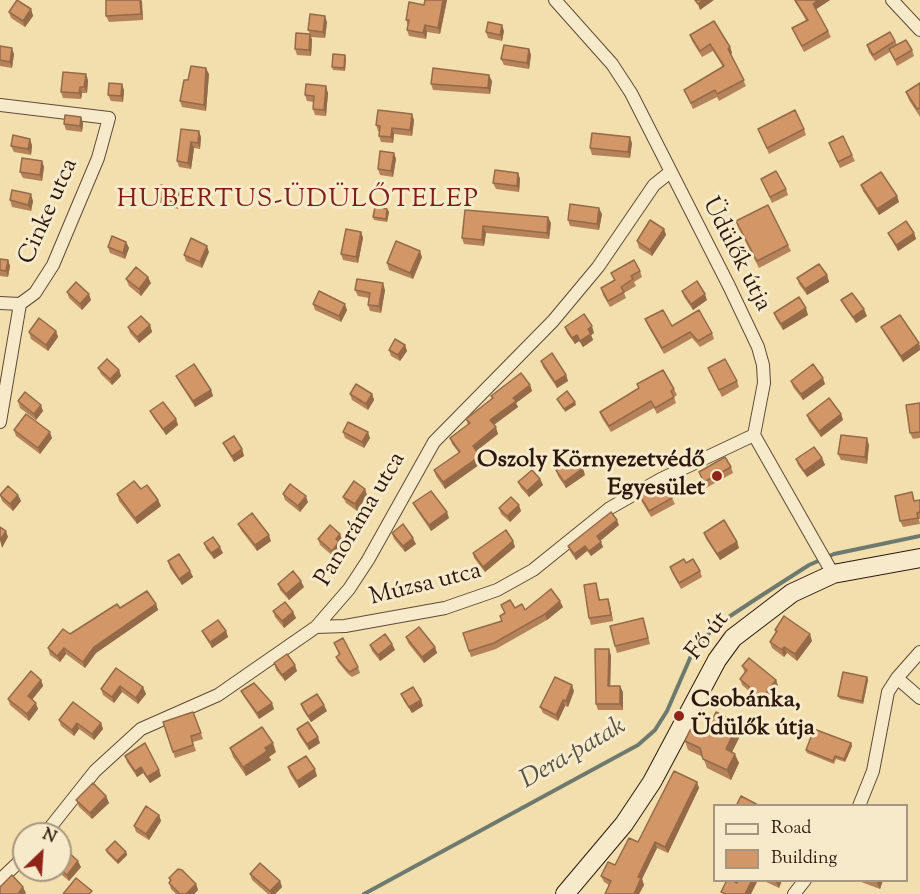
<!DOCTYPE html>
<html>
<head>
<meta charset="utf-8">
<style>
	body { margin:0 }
	#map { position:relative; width:920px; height:894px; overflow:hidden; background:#f2dfad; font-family:"Sorts Mill Goudy",serif }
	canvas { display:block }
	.legend { position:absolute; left:713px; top:804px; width:195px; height:78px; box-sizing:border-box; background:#f7eaca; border:2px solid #a6967f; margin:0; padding:8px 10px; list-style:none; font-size:18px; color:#2d180e }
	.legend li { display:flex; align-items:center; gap:12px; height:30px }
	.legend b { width:30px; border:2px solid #a6967f }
	.north { position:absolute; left:12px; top:822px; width:60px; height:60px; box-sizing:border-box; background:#f7eaca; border:2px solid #a6967f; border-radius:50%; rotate:25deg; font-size:16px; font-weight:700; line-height:24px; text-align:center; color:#2d180e }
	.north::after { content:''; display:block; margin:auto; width:21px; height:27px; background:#8f2418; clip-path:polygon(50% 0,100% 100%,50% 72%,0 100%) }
</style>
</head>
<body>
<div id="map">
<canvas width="920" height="894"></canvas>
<ul class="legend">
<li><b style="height:8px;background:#f7eaca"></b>Road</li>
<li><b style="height:16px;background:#d39767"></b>Building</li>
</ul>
<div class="north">N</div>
</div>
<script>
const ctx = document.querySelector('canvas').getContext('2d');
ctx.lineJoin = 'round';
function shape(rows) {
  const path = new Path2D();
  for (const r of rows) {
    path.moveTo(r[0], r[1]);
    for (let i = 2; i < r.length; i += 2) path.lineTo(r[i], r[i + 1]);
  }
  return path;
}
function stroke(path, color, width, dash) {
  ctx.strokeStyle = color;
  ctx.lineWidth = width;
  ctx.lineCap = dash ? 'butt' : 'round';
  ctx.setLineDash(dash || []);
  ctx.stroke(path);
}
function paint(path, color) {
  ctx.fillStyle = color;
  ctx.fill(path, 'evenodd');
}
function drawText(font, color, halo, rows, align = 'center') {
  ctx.font = font + ' "Sorts Mill Goudy",serif';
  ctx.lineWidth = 6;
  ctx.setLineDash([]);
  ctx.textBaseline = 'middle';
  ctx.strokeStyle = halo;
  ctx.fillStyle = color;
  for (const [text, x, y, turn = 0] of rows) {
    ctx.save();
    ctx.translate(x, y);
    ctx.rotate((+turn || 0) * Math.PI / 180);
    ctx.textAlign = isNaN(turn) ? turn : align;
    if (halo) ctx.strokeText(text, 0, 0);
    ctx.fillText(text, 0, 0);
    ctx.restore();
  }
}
stroke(shape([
	[364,894,638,745,655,730,667,711,691,656,715,626,756,599,809,565,834,554,920,536]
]), '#6f7a6f', 4);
const street = shape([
	[555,0,612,64,631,93,729,286,758,347,763,365,764,383,754,435,833,574],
	[892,0,920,30],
	[0,105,109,118,98,158,53,265,35,293,20,304,0,422],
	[0,303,20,304],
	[316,627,345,626,445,608,497,590,533,570,610,508,661,479,754,435],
	[897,678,920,698],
	[859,806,873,771,888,692,897,678,920,652],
	[45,834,95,771,141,729,218,695,316,627,349,589,368,560,434,442,553,321,598,267,654,185,669,173],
	[0,880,24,857],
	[794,894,805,880]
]);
const secondary = shape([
	[565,894,624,824,652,782,717,660,733,638,792,593,833,574,920,558]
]);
stroke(street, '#5e4a36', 14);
stroke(secondary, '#2d180e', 20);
stroke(street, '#f7eaca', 12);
stroke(secondary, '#f7eaca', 18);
paint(shape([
	[106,0,141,0,143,20,109,22,106,16],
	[425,0,447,0,440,34,427,32,426,39,409,36,407,30,408,26,406,20,424,5],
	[794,0,830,0,816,9,828,31,831,37,804,52,795,35,792,28,806,20],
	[31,9,33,16,25,27,11,18,9,12],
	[327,22,325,38,311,37,312,40,311,56,297,55,295,49,310,34,308,30],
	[504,31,502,41,488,38,486,32],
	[690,35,730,47,732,53,731,54,746,86,719,101,717,97,693,109,684,90,723,67,713,51,702,57,692,41],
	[895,41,897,45,912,50,914,56,897,66,890,52,875,61,869,52,867,45],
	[0,46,14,54,12,68,0,66],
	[529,49,531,55,529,69,504,65,501,59],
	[346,58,345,71,333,70,332,67],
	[209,74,206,111,182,107,180,101,188,80],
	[88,80,87,93,82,93,81,99,63,98,61,92],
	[492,81,490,94,433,90,431,84],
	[920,83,920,117,909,100,906,92],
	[124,90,123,102,111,101,108,95],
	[328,93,326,116,315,115,313,109,314,102,307,101,305,95],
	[81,117,83,123,82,132,66,130,64,124],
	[414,120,412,136,394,134,393,143,381,142,379,136,380,132,378,131,376,125],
	[181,129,201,137,200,149,194,148,191,169,179,167,177,161],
	[758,129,804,129,806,135,769,154],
	[632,143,630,158,592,155,590,148],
	[829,143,852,155,855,161,840,168],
	[32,145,31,155,14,152,11,146],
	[394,153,396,159,393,177,380,175,378,169],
	[42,161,44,167,42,181,23,178,20,172],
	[518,173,520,179,519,192,496,189,493,183],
	[761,179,786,189,788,195,772,203],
	[861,185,897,196,899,202,879,215,863,191],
	[180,191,182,197,178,209,160,203,157,197],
	[10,200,33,201,31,211,12,207],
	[387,209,389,212,387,222,374,220,373,217],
	[465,210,551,223,549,239,486,233,484,246,464,244,462,238],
	[602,214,599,230,570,226,568,220],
	[736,221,788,245,791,251,759,268,738,227],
	[664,229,666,235,652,256,639,248,637,241],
	[361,232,363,238,358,263,343,260,341,254],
	[888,233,914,233,916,239,898,251,891,239],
	[126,242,129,248,125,259,110,253,108,247],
	[209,252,202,268,186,261,184,255],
	[422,257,413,279,389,270,387,263],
	[0,259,8,260,10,266,8,277,0,276],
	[640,271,642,277,634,282,636,286,624,293,626,298,610,307,603,295,601,288,614,280,611,273],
	[827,275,829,282,807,295,799,284,797,278],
	[126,279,151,283,141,296,129,286],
	[355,290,385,290,381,313,370,311,368,305,369,298,358,296],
	[682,291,707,300,693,310,684,297],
	[67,292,91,300,82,310,69,298],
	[841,300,867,316,856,323,844,306],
	[313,304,347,310,341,322,315,310],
	[774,313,808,315,783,330,776,319],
	[645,319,672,326,712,333,714,339,700,347,692,338,664,354,648,326],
	[150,325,152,332,139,343,130,333,128,327],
	[565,327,594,333,591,335,593,340,583,347,579,341,575,344,567,333],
	[881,327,920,345,920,350,903,362,884,333],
	[56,331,58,337,48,351,31,339,29,332],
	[405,345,407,351,400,361,391,356,389,350],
	[541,361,566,375,568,381,557,388,543,367],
	[98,368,119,370,121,376,112,385,101,374],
	[708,368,737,381,739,387,722,397],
	[176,376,211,390,213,396,195,407,179,382],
	[791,381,825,384,803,400,793,387],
	[637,384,674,389,677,395,674,397,676,403,657,414,654,408,611,432,602,418,600,412,639,388],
	[530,385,532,391,516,403,518,407,494,425,498,434,476,451,483,462,445,489,436,476,434,470,459,453,452,444,450,438,468,425,466,419,492,398,491,396],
	[350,394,372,394,374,400,368,410,352,400],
	[18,401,43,411,36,420,20,408],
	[920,403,920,438,913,439,910,433],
	[150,411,176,419,178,425,166,435,153,417],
	[841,414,843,420,821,437,809,421,807,415],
	[14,430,52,438,40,454,16,436],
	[343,432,370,438,364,448,345,438],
	[223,443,242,449,244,456,234,462,226,449],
	[869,445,867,464,841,460,838,454],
	[822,458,825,465,807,477,798,465,796,459],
	[731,467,733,473,706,488,699,472],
	[556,470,585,475,566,488,558,476],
	[540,479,543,485,529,497,521,488,518,482],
	[141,489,158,500,161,506,137,524,119,501,117,494],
	[283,494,308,502,300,512,285,500],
	[0,495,18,495,21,501,13,511,2,501],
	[367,495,357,511,346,503,343,497],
	[640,496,672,498,675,504,651,517,642,502],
	[920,500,920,519,919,519,920,524,903,527,900,521,915,501],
	[413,503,449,518,431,531,416,509],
	[499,508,521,511,510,522,501,514],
	[238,524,271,541,257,551,241,530],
	[619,525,600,541,603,547,591,556,587,551,576,560,570,551,568,546],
	[392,533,416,544,405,552,394,539],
	[704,533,737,542,739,548,720,560,706,539],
	[340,534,342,540,340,543,342,549,334,557,320,545,318,539],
	[513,541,515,547,485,572,474,558,473,553],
	[204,543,223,553,214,559,206,549],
	[168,561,190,571,193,577,182,585,170,568],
	[686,563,700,571,702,577,681,589,672,573,670,567],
	[278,584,304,587,289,600,280,590],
	[598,589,600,600,608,599,610,605,613,621,591,625,589,618],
	[156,604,158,610,96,653,85,668,66,654,60,662,50,655,48,648,70,634,120,608],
	[501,605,525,610,563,607,547,620,496,649,471,657,463,633,502,621,500,616,505,613],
	[273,611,293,612,296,618,284,628,275,617],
	[643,618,650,644,617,653,615,646],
	[775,630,812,641,797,661,787,653,784,657,772,648,770,642,776,633],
	[202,631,226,631,228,637,212,648,205,637],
	[406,637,435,647,437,653,424,663,408,643],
	[334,643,358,667,360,673,352,677,348,674,338,662,336,657,339,655],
	[392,644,395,650,380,661,372,651,370,645],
	[609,649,611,656,610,686,623,692,623,710,598,710,596,704],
	[274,663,297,671,285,681,276,670],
	[742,666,776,680,778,686,764,704,742,685,740,679,745,673],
	[116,668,143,687,146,694,138,704,122,692,114,703,103,695,101,689],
	[867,677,868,680,863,704,840,699,838,696],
	[41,680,43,686,32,700,38,709,29,721,10,705,8,699],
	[241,691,274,709,259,719,244,697],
	[574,691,568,707,565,706,558,721,543,713,540,707],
	[401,694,421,700,423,706,412,713,404,701],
	[301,704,327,711,311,722,303,710],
	[193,712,203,739,193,742,196,751,175,758,173,752],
	[59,720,101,723,103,729,94,740,79,729,74,736,61,726],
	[738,723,742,732,732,752,739,763,731,780,707,768,703,757,688,750,685,741,704,737],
	[297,729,320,743,309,750,299,735],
	[851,743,852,746,845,762,836,759,834,764,807,753,806,750],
	[230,748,276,752,269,757,271,760,246,776,233,757],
	[125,756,161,776,150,783,143,773,137,777,127,762],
	[288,767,317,776,299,788,290,774],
	[697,782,699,788,668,853,657,848,642,879,644,885,639,894,605,894,609,885,604,882,601,876,615,865],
	[106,796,109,803,92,819,79,807,76,800],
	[159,815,161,821,149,840,136,832,134,826],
	[106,850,126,852,127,855,118,864,107,853],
	[60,857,81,867,69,881,56,870,60,870],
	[250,874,280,881,282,887,275,894,268,894,252,880],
	[169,878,196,884,198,890,194,894,176,894,171,889,169,883,170,881],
	[762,880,782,880,779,888],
	[861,880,883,880,880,889,861,882]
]), '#b58259');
paint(shape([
	[140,0,141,0,142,1,143,20,141,14],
	[443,0,447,0,440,34,438,28],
	[703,0,714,0,700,10,698,4],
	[818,0,830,0,815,10,813,4],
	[31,9,33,16,25,27,23,21],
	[325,16,327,22,325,38,323,32],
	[425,25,427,32,426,39,423,33],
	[502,25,504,31,502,41,500,35],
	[310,34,312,40,311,56,309,50],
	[730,47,732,53,730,55,728,49],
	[12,48,14,54,12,68,10,62],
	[529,49,531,55,529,69,527,63],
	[345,55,346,58,345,71,344,68],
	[206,68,209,74,206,111,204,105],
	[86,74,88,80,87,93,84,87],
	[489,75,492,81,490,94,488,88],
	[122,84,124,90,123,102,121,96],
	[326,86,328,93,326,116,324,110],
	[80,87,82,93,81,99,79,93],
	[412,114,414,120,412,136,410,130],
	[81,117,83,123,82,132,80,126],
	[392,128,394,134,393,143,391,137],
	[199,131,201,137,200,149,198,143],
	[630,137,632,143,630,158,628,152],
	[30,139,32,145,31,155,28,149],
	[191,142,194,148,191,169,188,163],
	[394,153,396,159,393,177,391,171],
	[42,161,44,167,42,181,40,175],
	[518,173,520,179,519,192,517,186],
	[180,191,182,197,178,209,176,203],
	[31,194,33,201,31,211,28,205],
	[897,196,899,202,879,215,877,209],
	[599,208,602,214,599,230,597,224],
	[387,209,389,212,387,222,386,219],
	[548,217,551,223,549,239,547,233],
	[483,226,486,233,484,246,482,240],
	[664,229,666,235,652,256,650,250],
	[361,232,363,238,358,263,356,257],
	[914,233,916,239,898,251,896,245],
	[126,242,129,248,125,259,123,253],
	[207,246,209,252,202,268,200,262],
	[420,251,422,257,413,279,410,273],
	[8,260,10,266,8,277,6,271],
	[827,275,829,282,807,295,805,289],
	[148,277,151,283,141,296,139,289],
	[383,283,385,290,381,313,379,306],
	[89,294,91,300,82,310,80,304],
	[705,294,707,300,693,310,691,304],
	[345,304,347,310,341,322,339,316],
	[806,308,808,315,783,330,781,324],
	[864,309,867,316,856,323,853,317],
	[150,325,152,332,139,343,137,337],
	[592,326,594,333,591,335,593,340,583,347,580,341,588,329],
	[56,331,58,337,48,351,46,345],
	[577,335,579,341,575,344,572,338],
	[919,343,920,350,903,362,901,356],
	[405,345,407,351,400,361,398,355],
	[119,370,121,376,112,385,110,379],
	[566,375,568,381,557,388,555,382],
	[823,378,825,384,803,400,801,394],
	[530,385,532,391,516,403,518,407,492,426,490,420,513,398],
	[211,390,213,396,195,407,193,401],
	[372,394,374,400,368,410,366,404],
	[575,402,576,405,565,412,564,409],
	[41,405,43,411,36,420,34,414],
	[841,414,843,420,821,437,819,431],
	[176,419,178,425,166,435,163,429],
	[496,427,498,434,475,452,473,446],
	[50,432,52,438,40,454,38,448],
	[368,432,370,438,364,448,362,442],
	[867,438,869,445,867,464,865,457],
	[242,449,244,456,234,462,232,456],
	[480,456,483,462,445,489,443,482],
	[822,458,825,465,807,477,804,471],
	[583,468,585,475,566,488,564,482],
	[540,479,543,485,529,497,527,491],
	[365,489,367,495,357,511,355,504],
	[18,495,21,501,13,511,10,504],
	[306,496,308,502,300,512,298,506],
	[158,500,161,506,137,524,135,518],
	[519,505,521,511,510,522,507,516],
	[447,512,449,518,431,531,429,525],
	[617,520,619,525,599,542,597,536],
	[6,531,8,537,2,548,0,540],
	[340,534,342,540,340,543,342,549,334,557,332,551,336,539],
	[269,535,271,541,257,551,255,545],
	[413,538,416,544,405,552,403,546],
	[513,541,515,547,485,572,483,567],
	[601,542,603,547,591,556,589,551],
	[737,542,739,548,720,560,717,554],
	[585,546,587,551,576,560,574,554],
	[220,547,223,553,214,559,211,553],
	[190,571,193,577,182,585,179,579],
	[301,581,304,587,289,600,286,594],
	[608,599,610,605,613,621,611,615],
	[560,601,563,607,547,620,545,614],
	[156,604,158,610,96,653,85,668,83,662,94,647],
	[293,612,296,618,284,628,282,621],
	[226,631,228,637,212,648,210,642],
	[810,634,812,641,797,661,795,654],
	[392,644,395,650,380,661,378,655],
	[435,647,437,653,424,663,422,657],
	[784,647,787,653,784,657,782,650],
	[64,648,66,654,60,662,57,656],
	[609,649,611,656,610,692,608,686],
	[295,665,297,671,285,681,282,675],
	[867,677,868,680,863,704,862,701],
	[41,680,43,686,30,702,28,696],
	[776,680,778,686,764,704,762,698],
	[572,685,574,691,568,707,566,701],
	[120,686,122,692,114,703,112,697],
	[620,686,623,692,623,710,620,704],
	[143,687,146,694,138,704,136,698],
	[421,700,423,706,412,713,409,707],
	[563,700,565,706,558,721,556,715],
	[36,703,38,709,29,721,27,714],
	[272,703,274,709,259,719,257,713],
	[324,705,327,711,311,722,308,716],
	[77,723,79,729,74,736,72,730],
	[101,723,103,729,94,740,92,734],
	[738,723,742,732,729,758,726,749],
	[318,737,320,743,309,750,307,744],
	[273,743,276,752,269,757,271,760,246,776,243,767,265,748],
	[851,743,852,746,845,762,844,759],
	[735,754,739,763,731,780,727,770],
	[141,767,143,773,137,777,135,771],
	[315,769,317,776,299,788,297,781],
	[159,770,161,776,150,783,147,777],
	[697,782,699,788,668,853,665,847],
	[106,796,109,803,92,819,90,813],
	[159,815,161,821,149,840,146,834],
	[655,842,657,848,642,879,644,885,639,894,634,894,638,877],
	[126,852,127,855,118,864,117,861],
	[78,861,81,867,69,881,67,875],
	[752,880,758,880,751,894,745,894],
	[777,880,782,880,779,888,776,882],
	[878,880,883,880,880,889,877,883],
	[280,881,282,887,275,894,271,894,270,891],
	[196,884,198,890,194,894,186,894],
	[23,887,26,893,25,894,18,894]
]), '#946a48');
const building = shape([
	[17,0,31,9,23,21,9,12,17,0],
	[106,0,140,0,141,14,106,16,106,0],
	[425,0,443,0,438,28,425,25,423,33,407,30,409,20,406,20,409,2,424,5,425,0],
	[695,0,703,0,698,4,695,0],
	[795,0,818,0,813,4,828,31,802,46,792,28,808,20,795,0],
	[310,14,325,16,323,32,308,30,310,14],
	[714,21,730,47,728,49,744,80,717,94,715,90,691,103,684,90,724,66,710,44,700,51,690,35,714,21],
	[488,22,502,25,500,35,486,32,488,22],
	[890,32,895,41,873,55,867,45,890,32],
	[296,33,310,34,309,50,295,49,296,33],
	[906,40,912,50,895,60,889,49,906,40],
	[504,45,529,49,527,63,501,59,504,45],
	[0,46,12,48,10,62,0,60,0,46],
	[333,54,345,55,344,68,332,67,333,54],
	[191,66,206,68,204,105,180,101,184,80,188,80,191,66],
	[433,68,489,75,488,88,431,84,433,68],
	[63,72,86,74,84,87,80,87,79,93,61,92,63,72],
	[109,83,122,84,121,96,108,95,109,83],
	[920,83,920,108,917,109,906,92,920,83],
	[306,84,326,86,324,110,313,109,314,96,305,95,306,84],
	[378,110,412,114,410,130,392,128,391,137,379,136,380,126,376,125,378,110],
	[795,110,804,129,767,148,758,129,795,110],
	[65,115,81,117,80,126,64,124,65,115],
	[181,129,199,131,198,143,191,142,188,163,177,161,181,129],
	[592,133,630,137,628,152,590,148,592,133],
	[13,135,30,139,28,149,11,146,13,135],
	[843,136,852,155,838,162,829,143,843,136],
	[380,151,394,153,391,171,378,169,380,151],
	[22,158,42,161,40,175,20,172,22,158],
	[495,170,518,173,517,186,493,183,495,170],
	[776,171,786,189,770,197,761,179,776,171],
	[881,172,897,196,877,209,861,185,881,172],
	[161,185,180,191,176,203,157,197,161,185],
	[12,190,31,194,28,205,10,200,12,190],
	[570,204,599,208,597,224,568,220,570,204],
	[768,205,788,245,757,261,736,221,768,205],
	[375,207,387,209,386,219,373,217,375,207],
	[465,210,548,217,547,233,483,226,482,240,462,238,465,210],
	[650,220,664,229,650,250,637,241,650,220],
	[906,221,914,233,896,245,888,233,906,221],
	[346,229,361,232,356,257,341,254,346,229],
	[112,236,126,242,123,253,108,247,112,236],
	[191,238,207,246,200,262,184,255,191,238],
	[396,241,420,251,410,273,387,263,396,241],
	[0,259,8,260,6,271,0,270,0,259],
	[634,260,640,271,631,276,633,279,621,287,624,292,608,301,601,288,615,280,611,273,634,260],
	[819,264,827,275,805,289,797,278,819,264],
	[136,267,148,277,139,289,126,279,136,267],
	[357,279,383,283,379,306,368,305,370,293,355,290,357,279],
	[697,281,705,294,691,304,682,291,697,281],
	[76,282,89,294,80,304,67,292,76,282],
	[319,291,345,304,339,316,313,304,319,291],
	[852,293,864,309,853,317,841,300,852,293],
	[799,297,806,308,781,324,774,313,799,297],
	[663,310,672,326,699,310,712,333,698,341,690,332,662,348,645,319,663,310],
	[584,314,592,326,588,329,591,334,580,341,577,335,572,338,565,327,584,314],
	[900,315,919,343,901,356,881,327,900,315],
	[141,316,150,325,137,337,128,327,141,316],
	[39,318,56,331,46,345,29,332,39,318],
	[395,339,405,345,398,355,389,350,395,339],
	[552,353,566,375,555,382,541,361,552,353],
	[107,359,119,370,110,379,98,368,107,359],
	[725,359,737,381,719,390,708,368,725,359],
	[194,364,211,390,193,401,176,376,194,364],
	[813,364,823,378,801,394,791,381,813,364],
	[663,370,674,389,671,391,674,397,655,408,651,401,609,426,600,412,639,388,637,384,663,370],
	[521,373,530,385,513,398,516,401,490,420,496,427,473,446,480,456,443,482,434,470,460,452,450,438,470,423,466,419,493,398,491,396,521,373],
	[356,384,372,394,366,404,350,394,356,384],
	[567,391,575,402,564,409,557,399,567,391],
	[25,392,41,405,34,414,18,401,25,392],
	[829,398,841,414,819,431,807,415,829,398],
	[163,402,176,419,163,429,150,411,163,402],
	[920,403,920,432,910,433,906,405,920,403],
	[26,414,50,432,38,448,14,430,26,414],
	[348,422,368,432,362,442,343,432,348,422],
	[841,435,867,438,865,457,838,454,841,435],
	[234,436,242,449,232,456,223,443,234,436],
	[814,447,822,458,804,471,796,459,814,447],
	[574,457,583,468,564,482,556,470,574,457],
	[725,457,731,467,704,482,699,472,725,457],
	[532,470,540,479,527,491,518,482,532,470],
	[134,481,141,489,147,485,158,500,135,518,117,494,134,481],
	[354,481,365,489,355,504,343,497,354,481],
	[663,482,672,498,649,511,640,496,663,482],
	[290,484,306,496,298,506,283,494,290,484],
	[8,486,18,495,10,504,0,495,8,486],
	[431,491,447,512,429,525,413,503,431,491],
	[912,492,914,501,920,500,920,512,917,513,918,518,900,521,895,496,912,492],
	[511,497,519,505,507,516,499,508,511,497],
	[611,512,617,520,597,536,601,542,589,551,585,546,574,554,568,546,611,512],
	[252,513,269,535,255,545,238,524,252,513],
	[724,520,737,542,717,554,704,533,724,520],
	[403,524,413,538,403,546,392,533,403,524],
	[330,525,340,534,336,539,339,542,332,551,318,539,330,525],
	[0,527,6,531,0,540,0,527],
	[506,530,513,541,483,567,473,553,506,530],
	[213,537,220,547,211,553,204,543,213,537],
	[179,554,190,571,179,579,168,561,179,554],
	[684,559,686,563,693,559,700,571,679,583,670,567,684,559],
	[293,571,301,581,286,594,278,584,293,571],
	[596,583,599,600,608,599,611,615,589,618,584,585,596,583],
	[551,589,560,601,545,614,494,643,469,651,463,633,502,621,500,616,505,613,501,605,510,600,515,608,522,604,525,610,551,589],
	[147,591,156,604,94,647,83,662,64,648,57,656,48,648,63,629,70,634,117,604,120,608,147,591],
	[285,602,293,612,282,621,273,611,285,602],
	[784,616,810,634,795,654,784,647,782,650,770,642,777,631,775,630,784,616],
	[643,618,648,638,615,646,610,626,643,618],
	[218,620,226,631,210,642,202,631,218,620],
	[419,627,435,647,422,657,406,637,419,627],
	[385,634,392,644,378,655,370,645,385,634],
	[343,638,358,667,350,672,346,669,336,657,340,654,334,643,343,638],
	[595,649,609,649,608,686,620,686,620,704,596,704,595,649],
	[287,654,295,665,282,675,274,663,287,654],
	[749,658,776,680,762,698,740,679,747,670,742,666,749,658],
	[116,668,143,687,136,698,120,686,112,697,101,689,116,668],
	[31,671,41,680,28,696,36,703,27,714,8,699,31,671],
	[843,672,867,677,862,701,838,696,843,672],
	[555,677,572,685,566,701,563,700,556,715,540,707,555,677],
	[254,683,272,703,257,713,241,691,254,683],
	[413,687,421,700,409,707,401,694,413,687],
	[317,694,324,705,308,716,301,704,317,694],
	[73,702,101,723,92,734,77,723,72,730,59,720,73,702],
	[193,712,201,733,191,736,193,745,173,752,163,722,193,712],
	[716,712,738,723,726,749,735,754,727,770,703,759,700,748,685,741,690,730,704,737,716,712],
	[308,722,318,737,307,744,297,729,308,722],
	[262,727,273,743,265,748,267,751,243,767,230,748,262,727],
	[814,729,851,743,844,759,835,756,833,761,806,750,814,729],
	[145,743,159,770,147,777,141,767,135,771,125,756,145,743],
	[306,756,315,769,297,781,288,767,306,756],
	[674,771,697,782,665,847,655,842,638,877,641,878,634,894,605,894,611,881,601,876,608,862,615,865,629,838,638,842,674,771],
	[93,783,106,796,90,813,76,800,93,783],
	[741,796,760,806,736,806,741,796],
	[146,806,159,815,146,834,134,826,146,806],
	[115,841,126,852,117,861,106,850,115,841],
	[66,850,78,861,67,875,60,869,60,857,66,850],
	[260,863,280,881,270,891,250,874,260,863],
	[178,869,182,870,196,884,186,894,180,894,169,883,171,880,169,878,178,869],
	[12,875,23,887,18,894,0,894,0,887,12,875],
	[76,878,92,891,89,894,63,894,76,878],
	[727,880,732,880,737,883,738,880,752,880,745,894,726,894,721,892,727,880]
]);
paint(building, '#d39767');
stroke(building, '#946a48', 1.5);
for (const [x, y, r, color] of [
	[717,476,6,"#8f2418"],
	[679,716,6,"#8f2418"]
]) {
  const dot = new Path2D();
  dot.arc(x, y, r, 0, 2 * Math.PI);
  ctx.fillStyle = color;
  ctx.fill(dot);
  stroke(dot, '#f7eaca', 2);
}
drawText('24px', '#2d180e', '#f7eaca', [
	["Cinke utca",50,212,-66],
	["Üdülők útja",735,255,63],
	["Panoráma utca",362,520,-59],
	["Múzsa utca",426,586,-14],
	["Fő út",709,637,-52]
]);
drawText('bold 24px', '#2d180e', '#f7eaca', [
	["Oszoly Környezetvédő",705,462],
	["Egyesület",705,490],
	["Csobánka,",691,702,"left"],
	["Üdülők útja",691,730,"left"]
], 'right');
ctx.letterSpacing = '1.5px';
drawText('26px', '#7a1f14', '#f7eaca', [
	["HUBERTUS-ÜDÜLŐTELEP",298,202]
]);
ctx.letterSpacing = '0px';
drawText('italic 26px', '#545146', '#f7eaca', [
	["Dera-patak",574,755,-30]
]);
</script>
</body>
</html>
